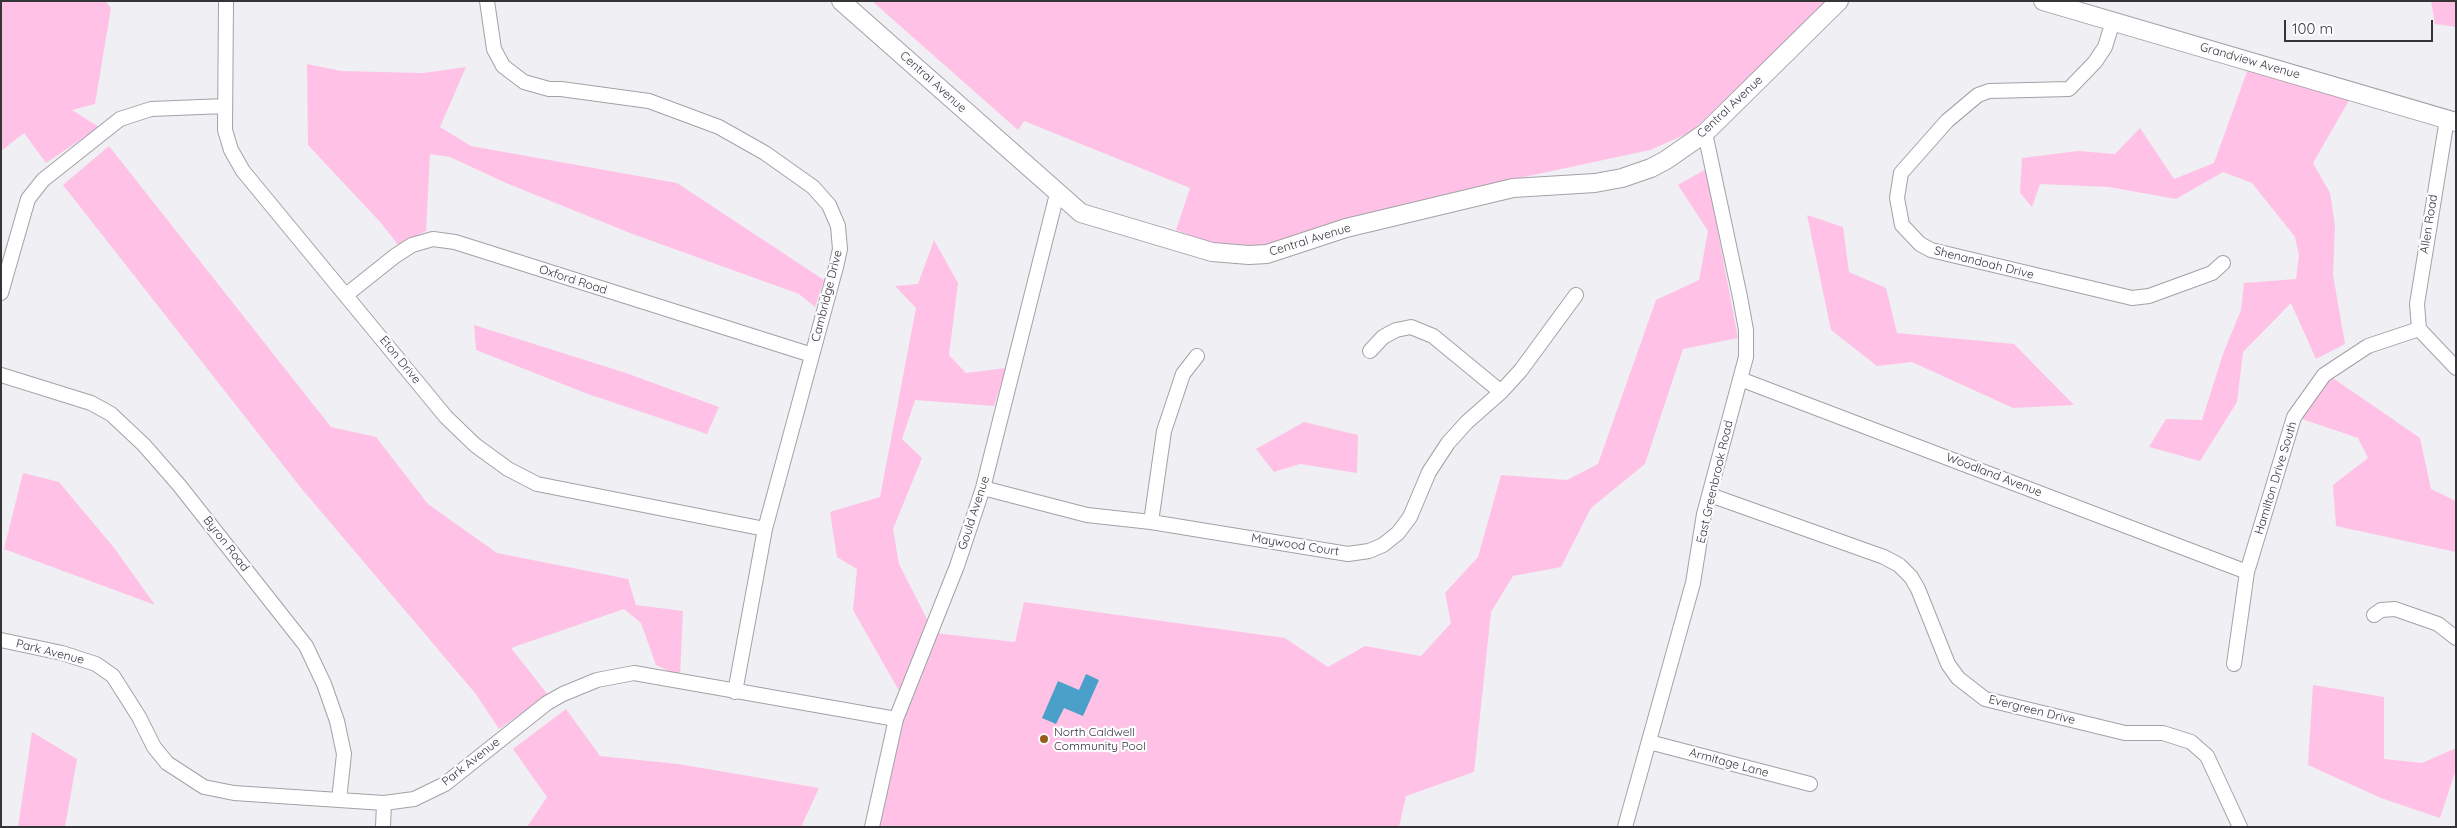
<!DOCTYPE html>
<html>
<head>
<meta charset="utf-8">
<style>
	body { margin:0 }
	#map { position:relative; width:2457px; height:828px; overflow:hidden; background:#efeff4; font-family:Quicksand,sans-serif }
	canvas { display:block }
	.frame { position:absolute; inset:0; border:2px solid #353537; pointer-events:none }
	.scale { position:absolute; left:2284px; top:20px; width:149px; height:22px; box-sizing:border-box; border:2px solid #353537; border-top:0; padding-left:6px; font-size:15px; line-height:18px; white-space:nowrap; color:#353537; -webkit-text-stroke:4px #fdfdff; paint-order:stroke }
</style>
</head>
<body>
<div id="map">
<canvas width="2457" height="828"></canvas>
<div class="frame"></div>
<div class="scale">100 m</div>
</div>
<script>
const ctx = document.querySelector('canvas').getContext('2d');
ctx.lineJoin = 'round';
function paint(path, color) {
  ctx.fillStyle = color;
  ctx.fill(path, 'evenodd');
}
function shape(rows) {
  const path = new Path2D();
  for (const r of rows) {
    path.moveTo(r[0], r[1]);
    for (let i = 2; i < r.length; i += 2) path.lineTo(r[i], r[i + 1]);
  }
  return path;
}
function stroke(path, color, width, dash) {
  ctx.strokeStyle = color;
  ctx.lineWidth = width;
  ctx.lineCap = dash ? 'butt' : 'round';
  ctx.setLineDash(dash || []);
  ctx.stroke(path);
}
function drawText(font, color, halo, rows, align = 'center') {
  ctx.font = font + ' Quicksand,sans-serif';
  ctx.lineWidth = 4.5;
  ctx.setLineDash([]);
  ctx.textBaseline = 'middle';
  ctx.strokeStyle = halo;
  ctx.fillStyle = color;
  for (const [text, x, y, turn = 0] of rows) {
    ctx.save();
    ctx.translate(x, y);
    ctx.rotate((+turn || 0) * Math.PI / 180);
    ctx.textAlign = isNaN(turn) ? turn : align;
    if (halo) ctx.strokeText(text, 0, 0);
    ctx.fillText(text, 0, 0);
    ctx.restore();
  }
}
paint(shape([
	[1,1,105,1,111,8,95,104,72,110,99,127,46,163,24,133,1,151],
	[872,1,1828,1,1691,132,1650,150,1505,181,1259,247,1223,249,1176,230,1190,188,1024,121,1018,130],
	[2431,1,2456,1,2456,27,2435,24],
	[307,64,341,71,423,73,466,67,440,127,471,146,677,183,824,280,815,307,799,294,630,233,506,183,450,157,430,154,426,231,399,246,381,223,308,145],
	[2249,66,2351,97,2313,163,2330,193,2335,226,2333,275,2345,344,2316,359,2291,303,2243,352,2237,402,2200,461,2149,447,2166,419,2202,420,2223,354,2241,310,2244,283,2296,279,2299,255,2295,237,2252,183,2223,172,2176,199,2109,187,2040,184,2032,207,2020,193,2022,158,2078,151,2115,154,2140,128,2174,179,2214,163],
	[109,146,331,427,376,437,428,504,497,553,628,579,636,605,683,611,680,676,656,665,641,623,624,609,511,648,548,695,499,729,475,693,301,488,63,185],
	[1706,169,1738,338,1683,349,1645,464,1591,508,1561,567,1513,576,1491,612,1474,772,1406,796,1399,827,875,827,906,703,853,610,857,569,837,557,830,512,880,497,916,308,895,286,918,284,934,240,958,283,949,355,966,373,1006,368,994,406,915,400,902,439,922,458,893,529,899,564,934,633,1015,642,1024,602,1285,638,1328,667,1365,646,1421,656,1451,623,1445,593,1478,557,1501,475,1567,480,1598,464,1656,300,1699,280,1708,231,1678,185],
	[1807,215,1843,227,1849,272,1886,288,1897,333,2014,344,2074,405,2013,408,1912,362,1877,366,1831,330],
	[474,325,626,373,719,407,707,434,588,394,476,350],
	[2330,376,2420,438,2431,489,2456,501,2456,552,2336,526,2333,485,2368,458,2358,438,2299,418],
	[1304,422,1358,435,1357,473,1300,464,1274,472,1256,449],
	[23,473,59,482,115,549,155,605,4,549],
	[2313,685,2384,697,2384,759,2422,763,2456,748,2456,769,2440,818,2381,798,2308,765],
	[566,709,600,756,678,764,819,788,801,827,527,827,547,797,513,749],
	[32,732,77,759,65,827,18,827]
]), '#ffc2e6');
paint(shape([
	[1086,674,1099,680,1083,716,1064,708,1056,724,1042,718,1058,681,1079,690]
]), '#4aa0c8');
const minor = shape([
	[226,1,225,130,231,150,243,171,446,417,475,445,508,469,537,484,765,529],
	[487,1,494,49,503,66,524,82,549,89,561,89,649,101,719,127,765,153,813,187,829,205,838,226,840,249,836,267,765,529,735,692],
	[2113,21,2105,47,2095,62,2069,89,1989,91,1978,95,1947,121,1901,173,1897,198,1902,225,1920,244,1931,250,2132,298,2149,296,2212,273,2223,263],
	[1,293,28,199,43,180,120,119,151,109,225,106],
	[346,295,395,256,412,245,433,239,455,242,812,355],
	[2419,329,2417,304,2447,119],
	[2419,329,2456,368],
	[1370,351,1383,337,1396,330,1411,327,1433,336,1501,392],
	[1,375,91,403,111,414,144,445,179,485,306,646,324,684,337,721,344,754,339,800],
	[1740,379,2247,572],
	[983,488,1087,515,1151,522,1348,554,1369,551,1383,545,1398,533,1410,517,1429,472,1448,443,1467,422,1501,392,1521,370,1576,295],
	[1710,495,1884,557,1899,565,1911,577,1918,589,1948,664,1958,678,1985,699,2125,733,2163,733,2191,742,2207,756,2240,827],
	[1151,522,1164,431,1183,374,1197,356],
	[2374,615,2381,610,2395,609,2438,624,2456,638],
	[1,640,62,653,96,664,113,676,139,717,154,747,167,763,204,787,234,793,384,803,414,799,445,784,547,703,563,694,597,680,634,673,896,719],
	[2234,664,2247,572,2294,417,2324,375,2368,346,2419,329],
	[1649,742,1810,784],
	[383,827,384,803],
	[872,827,896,719,957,566,983,488,1057,194],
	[1625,827,1693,583,1704,514,1746,357,1746,330,1740,297,1705,133]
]);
const major = shape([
	[841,1,1081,213,1212,252,1249,255,1267,254,1346,228,1513,188,1595,183,1622,178,1651,168,1666,160,1705,133,1839,1],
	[2043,1,2456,122]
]);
stroke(minor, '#a2a2a7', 16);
stroke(major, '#a2a2a7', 20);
stroke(minor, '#fff', 14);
stroke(major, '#fff', 18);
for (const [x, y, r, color] of [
	[1044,739,5,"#955d18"]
]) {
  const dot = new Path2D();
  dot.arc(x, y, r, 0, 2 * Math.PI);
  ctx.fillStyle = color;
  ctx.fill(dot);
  stroke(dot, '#fdfdff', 2);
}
drawText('12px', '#353537', '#fdfdff', [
	["Grandview Avenue",2250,61,16],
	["Central Avenue",933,82,42],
	["Central Avenue",1730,107,-43],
	["Allen Road",2429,224,-81],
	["Central Avenue",1310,240,-17],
	["Shenandoah Drive",1984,263,14],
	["Oxford Road",573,280,18],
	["Cambridge Drive",827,296,-76],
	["Eton Drive",400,360,51],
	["Woodland Avenue",1994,475,21],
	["Hamilton Drive South",2276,478,-73],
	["East Greenbrook Road",1715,482,-77],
	["Gould Avenue",974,513,-72],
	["Byron Road",226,544,52],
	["Maywood Court",1295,545,9],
	["Park Avenue",50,652,14],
	["Evergreen Drive",2032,710,14],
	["Park Avenue",471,762,-38],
	["Armitage Lane",1729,763,15]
]);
drawText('12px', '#353537', '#fdfdff', [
	["North Caldwell",1054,732],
	["Community Pool",1054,746]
], 'left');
</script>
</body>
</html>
